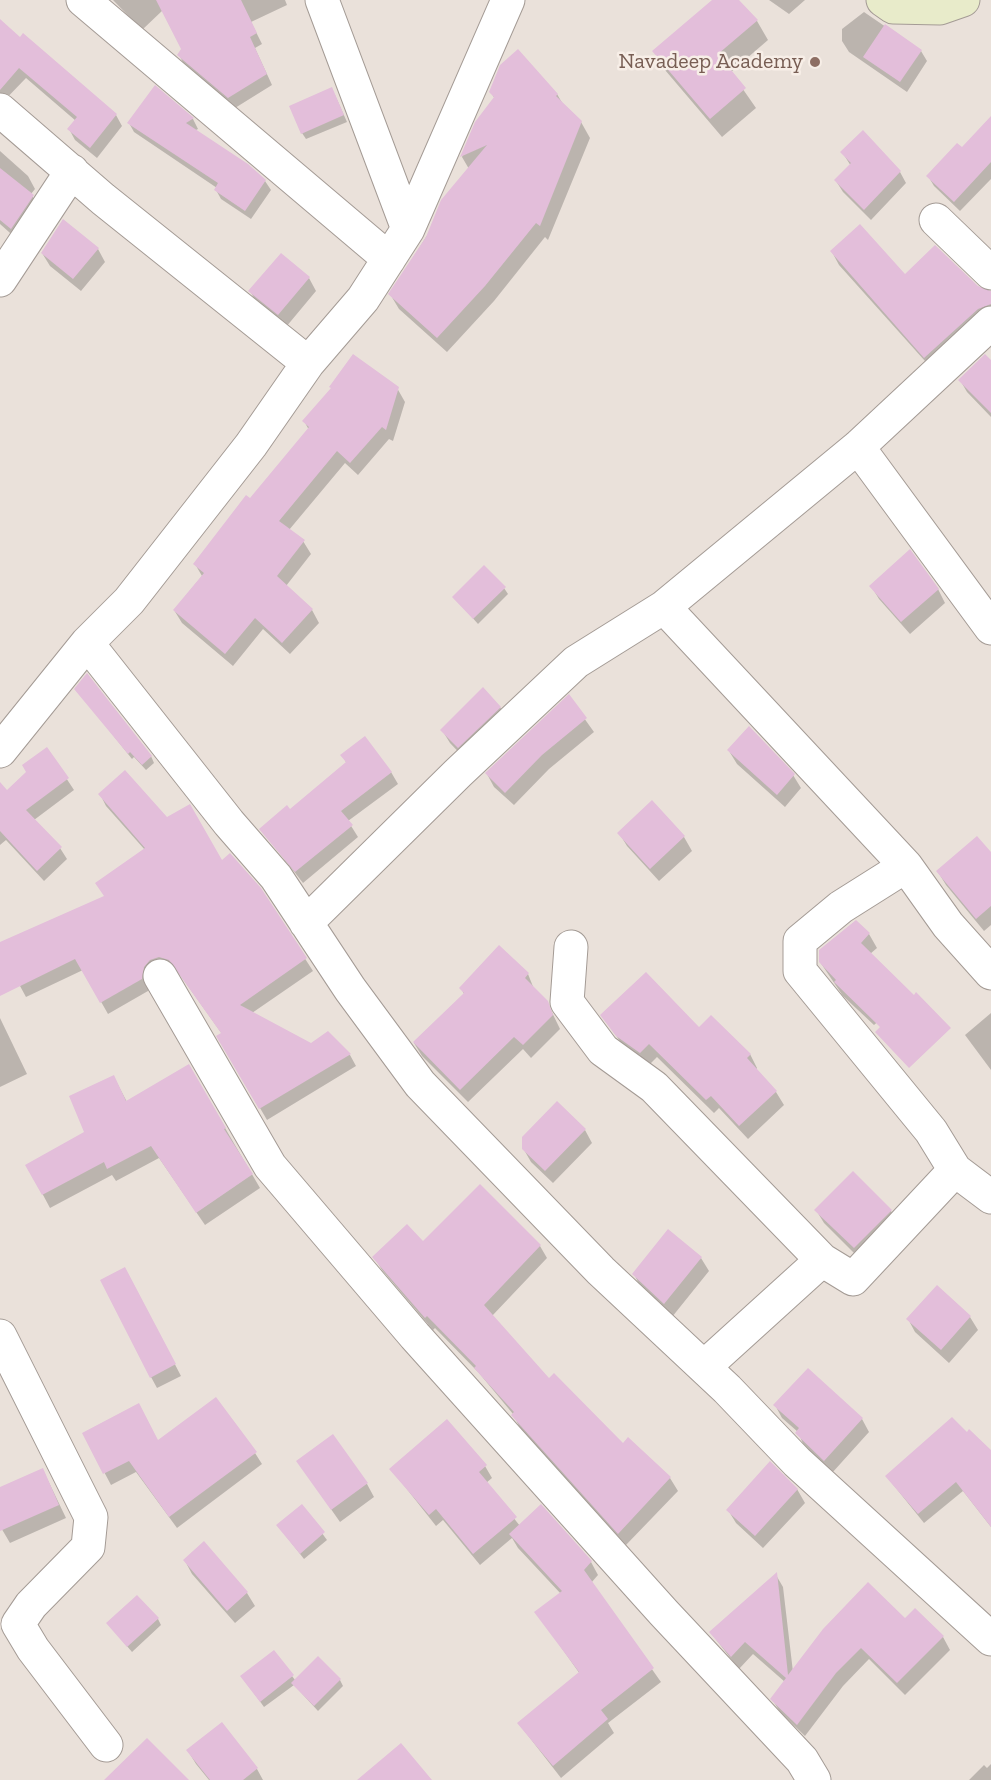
<!DOCTYPE html>
<html>
<head>
<meta charset="utf-8">
<style>
	body { margin:0 }
	canvas { display:block; background:#eae1da }
</style>
</head>
<body>
<canvas width="991" height="1780"></canvas>
<script>
const ctx = document.querySelector('canvas').getContext('2d');
ctx.lineJoin = 'round';
function paint(path, color) {
  ctx.fillStyle = color;
  ctx.fill(path, 'evenodd');
}
function shape(rows) {
  const path = new Path2D();
  for (const r of rows) {
    path.moveTo(r[0], r[1]);
    for (let i = 2; i < r.length; i += 2) path.lineTo(r[i], r[i + 1]);
  }
  return path;
}
function stroke(path, color, width, dash) {
  ctx.strokeStyle = color;
  ctx.lineWidth = width;
  ctx.lineCap = dash ? 'butt' : 'round';
  ctx.setLineDash(dash || []);
  ctx.stroke(path);
}
function drawText(font, color, halo, rows, align = 'center') {
  ctx.font = font + ' "Zilla Slab",serif';
  ctx.lineWidth = 5;
  ctx.setLineDash([]);
  ctx.textBaseline = 'middle';
  ctx.strokeStyle = halo;
  ctx.fillStyle = color;
  for (const [text, x, y, turn = 0] of rows) {
    ctx.save();
    ctx.translate(x, y);
    ctx.rotate((+turn || 0) * Math.PI / 180);
    ctx.textAlign = isNaN(turn) ? turn : align;
    if (halo) ctx.strokeText(text, 0, 0);
    ctx.fillText(text, 0, 0);
    ctx.restore();
  }
}
paint(shape([
	[113,0,285,0,287,5,251,22,262,44,255,48,272,85,235,108,185,66,179,55,183,49,163,10,142,30],
	[714,0,737,0,757,21,768,40,731,72,756,108,722,137,665,70,654,51],
	[769,0,805,0,789,14],
	[864,12,921,51,927,61,907,92,849,52,842,41,842,29],
	[0,20,20,39,23,35,116,115,122,126,97,158,75,140,69,129,76,121,26,78,0,105],
	[155,87,193,119,198,129,194,131,265,181,271,190,251,219,221,199,216,190,217,188,134,132,129,123],
	[490,91,557,94,564,106,581,122,590,138,548,240,545,237,494,301,447,352,399,309,390,294,469,169,462,157,477,122,495,99],
	[335,95,347,122,306,139,302,133],
	[863,133,900,172,906,183,871,220,843,192,836,181,851,166,842,152],
	[991,133,991,179,960,211,934,186,928,176,962,149],
	[0,151,28,176,35,189,31,194,40,209,19,241,0,224],
	[98,249,105,262,81,291,50,266,42,253],
	[832,252,905,276,991,292,991,320,933,370,839,265],
	[309,278,316,291,286,327,258,305,250,291],
	[991,362,991,417,967,392,960,380],
	[397,388,405,402,393,441,389,439,358,475,345,463,289,530,303,541,311,554,286,586,312,610,319,623,290,654,263,629,233,666,182,623,174,610,202,576,195,564,309,430,304,421],
	[871,586,938,589,945,603,910,634,879,599],
	[504,588,508,594,478,624,454,597],
	[76,689,151,756,154,763,146,770,134,757,132,759],
	[569,697,594,732,549,769,514,805,494,787,487,774],
	[500,707,508,721,466,760,450,743,442,730],
	[47,749,74,790,34,820,60,848,67,859,44,881,6,840,0,845,0,798,28,772],
	[729,751,793,775,801,788,785,807,737,764],
	[342,755,391,772,398,784,348,821,358,837,303,883,261,829,290,811,347,764],
	[100,794,167,819,260,889,313,971,252,1013,311,1045,327,1033,350,1055,356,1066,267,1120,218,1036,222,1034,178,972,167,969,149,979,148,991,108,1014,83,970,26,997,20,986,105,897,145,850,106,806],
	[652,802,684,837,692,851,659,881,627,846,619,833],
	[991,855,991,925,984,931,946,885,938,872],
	[856,922,869,934,877,948,870,954,907,996,874,1025,843,996,820,962],
	[528,974,534,989,547,1002,560,1029,531,1058,523,1049,468,1102,422,1056,414,1043,464,994,461,988],
	[991,1013,991,1070,965,1035],
	[602,1015,699,1030,750,1054,757,1068,756,1070,776,1092,784,1105,748,1139,719,1108,714,1113,657,1057,648,1066,626,1050],
	[0,1018,27,1074,0,1087],
	[189,1066,260,1188,205,1225,159,1158,116,1181,112,1175,50,1208,27,1165,86,1133,114,1077,127,1102],
	[585,1130,592,1143,553,1183,531,1162,523,1148],
	[816,1210,891,1211,898,1224,862,1261,824,1223],
	[668,1232,701,1258,709,1271,672,1317,641,1288,634,1274],
	[423,1243,540,1246,547,1258,492,1316,548,1380,623,1445,628,1439,670,1478,678,1491,626,1545,520,1428,513,1414,479,1373,435,1328,433,1330,382,1270,374,1257],
	[131,1280,181,1376,157,1388,151,1377],
	[970,1317,978,1330,949,1363,915,1332,908,1319],
	[775,1405,862,1419,869,1432,832,1473,804,1446,798,1432,782,1418],
	[84,1434,255,1453,262,1464,177,1528,136,1472,111,1485],
	[967,1434,991,1452,991,1527,963,1491,924,1523,887,1477],
	[298,1462,367,1484,374,1497,340,1522],
	[485,1466,492,1478,486,1483,520,1526,591,1562,598,1575,591,1583,661,1682,608,1723,614,1733,561,1778,519,1724,580,1674,536,1612,561,1594,518,1548,512,1538,480,1565,443,1520,436,1526,391,1469],
	[43,1470,66,1518,10,1543,0,1526,0,1489],
	[797,1489,805,1503,763,1548,736,1523,728,1510],
	[302,1506,327,1540,304,1559,278,1526],
	[185,1561,247,1593,255,1606,235,1623,192,1574],
	[776,1575,783,1587,793,1672,905,1620,915,1610,943,1637,950,1650,905,1695,869,1659,843,1686,805,1736,780,1712,772,1699,785,1682,753,1654,739,1669,711,1633],
	[158,1619,161,1625,132,1652,108,1624],
	[274,1652,295,1680,340,1680,343,1686,318,1711,294,1685,264,1707,246,1682],
	[222,1724,257,1769,263,1780,209,1780,196,1764,188,1751],
	[991,1764,991,1780,969,1780,984,1765,987,1768]
]), '#0003');
paint(shape([
	[156,0,241,0,257,33,250,37,267,74,228,98,177,55,181,49],
	[712,0,739,0,758,20,718,54,746,88,710,119,652,51],
	[0,19,20,37,23,33,117,114,90,148,67,129,77,117,19,68,0,90],
	[885,24,922,50,900,82,863,57],
	[518,49,558,94,556,96,582,121,540,226,536,223,485,286,437,338,388,294,426,237,441,200,487,145,460,157,475,122,494,97,489,92,500,65],
	[155,85,194,118,186,123,248,164,266,180,245,211,214,190,218,183,127,123],
	[332,87,344,115,301,134,289,106],
	[991,116,991,162,954,202,926,176,957,143,962,147],
	[863,130,901,171,864,210,834,180,851,163,840,152],
	[0,168,34,195,11,229,0,220],
	[63,219,99,248,73,279,41,253],
	[860,224,905,274,935,245,978,286,991,291,991,304,978,309,924,358,830,251],
	[281,253,310,277,278,315,248,291],
	[353,354,399,387,386,430,382,427,350,463,337,451,279,521,305,540,277,576,313,609,282,643,255,618,225,654,173,610,204,573,193,564,246,495,250,498,309,427,302,421,331,388,329,387],
	[985,354,991,360,991,413,958,380],
	[910,549,939,589,901,622,869,586],
	[484,565,506,587,473,619,452,597],
	[87,673,152,756,142,765,130,752,128,754,74,689],
	[483,687,501,707,458,748,440,730],
	[569,694,587,718,542,755,505,793,485,773],
	[749,726,795,774,777,795,727,750],
	[365,736,392,772,341,811,353,825,295,872,259,829,287,805,290,809,346,762,340,755],
	[47,747,69,778,26,810,62,847,37,871,0,831,0,782,7,790,26,772,22,765],
	[125,770,167,817,190,804,222,860,230,853,261,888,307,958,240,1005,311,1043,328,1031,351,1054,259,1109,216,1036,221,1033,169,960,159,957,150,960,144,967,142,979,100,1003,75,959,0,996,0,942,104,896,95,883,145,848,98,794],
	[652,800,685,836,650,869,617,833],
	[977,836,991,852,991,906,976,919,936,871],
	[856,920,870,933,861,943,914,995,916,992,951,1028,909,1068,875,1032,880,1027,834,982,836,980,819,962,819,950],
	[499,945,529,973,525,978,548,1001,553,1015,523,1045,514,1037,460,1090,413,1042,464,993,459,988],
	[646,972,699,1027,711,1015,751,1054,747,1058,777,1091,739,1126,711,1096,706,1100,649,1044,640,1053,616,1036,600,1015],
	[189,1064,226,1128,224,1129,253,1174,196,1213,151,1146,107,1169,104,1162,42,1195,25,1165,84,1132,69,1096,114,1075,126,1101],
	[557,1101,586,1129,545,1171,522,1149,522,1137],
	[853,1171,892,1210,854,1248,814,1210],
	[480,1184,541,1245,484,1305,549,1378,554,1373,623,1443,628,1437,671,1477,618,1534,511,1415,514,1412,474,1368,476,1366,427,1316,425,1318,372,1257,407,1224,423,1241],
	[668,1229,702,1257,664,1304,632,1274],
	[125,1267,176,1364,150,1378,100,1280],
	[937,1285,971,1316,941,1350,906,1319],
	[808,1368,863,1418,824,1461,795,1433,799,1428,773,1405],
	[216,1397,257,1452,169,1517,129,1461,103,1474,82,1433,139,1403,158,1440],
	[952,1417,967,1432,969,1429,991,1450,991,1527,956,1482,918,1514,885,1476],
	[447,1419,487,1465,479,1472,517,1517,473,1554,436,1509,429,1515,389,1469],
	[333,1434,368,1483,331,1510,296,1461],
	[770,1461,798,1489,755,1536,726,1510],
	[43,1468,59,1505,0,1531,0,1487],
	[302,1504,325,1532,300,1554,276,1525],
	[541,1504,592,1561,584,1570,654,1668,601,1710,608,1719,553,1766,517,1723,579,1672,534,1612,562,1591,509,1534],
	[204,1541,248,1592,227,1611,183,1560],
	[777,1572,788,1675,823,1629,868,1582,905,1618,915,1608,944,1636,897,1683,861,1648,836,1673,797,1725,770,1699,786,1678,745,1642,731,1657,709,1632],
	[137,1595,159,1618,127,1647,106,1623],
	[274,1650,294,1675,260,1702,240,1676],
	[318,1656,341,1679,314,1706,291,1683],
	[222,1722,258,1768,243,1780,210,1780,186,1750],
	[147,1738,189,1780,104,1780],
	[401,1743,432,1780,357,1780]
]), '#e3beda');
const street = shape([
	[83,0,389,259],
	[322,0,408,229],
	[0,110,103,199,308,363],
	[936,220,991,273],
	[0,280,72,171],
	[858,447,991,628],
	[664,607,906,866],
	[87,643,229,823,276,877,350,989,420,1084,601,1271,727,1389,797,1462,991,1639],
	[0,751,87,643,129,601,251,445,308,363,363,299,408,229,508,0],
	[306,923,458,773,576,662,664,607,858,447,991,323],
	[571,947,567,1002,603,1050,654,1087,822,1260],
	[991,973,948,925,906,866,841,907,800,941,800,971,931,1131,955,1170,991,1197],
	[160,976,270,1166,415,1336,664,1613,802,1760,814,1780],
	[0,1336,91,1517,88,1547,31,1605,18,1624,33,1649,106,1745],
	[704,1367,822,1260,853,1279,955,1170]
]);
const secondary = shape([
	[883,0,893,7,940,8,963,0]
]);
stroke(street, '#a49b95', 35);
stroke(secondary, '#a49b95', 35);
stroke(street, '#fff', 33);
stroke(secondary, '#e8ebca', 33);
for (const [x, y, r, color] of [
	[815,62,6,"#8d6e63"]
]) {
  const dot = new Path2D();
  dot.arc(x, y, r, 0, 2 * Math.PI);
  ctx.fillStyle = color;
  ctx.fill(dot);
  stroke(dot, '#f7eee7', 2);
}
drawText('22px', '#785e54', '#f7eee7', [
	["Navadeep Academy",803,62]
], 'right');
</script>
</body>
</html>
